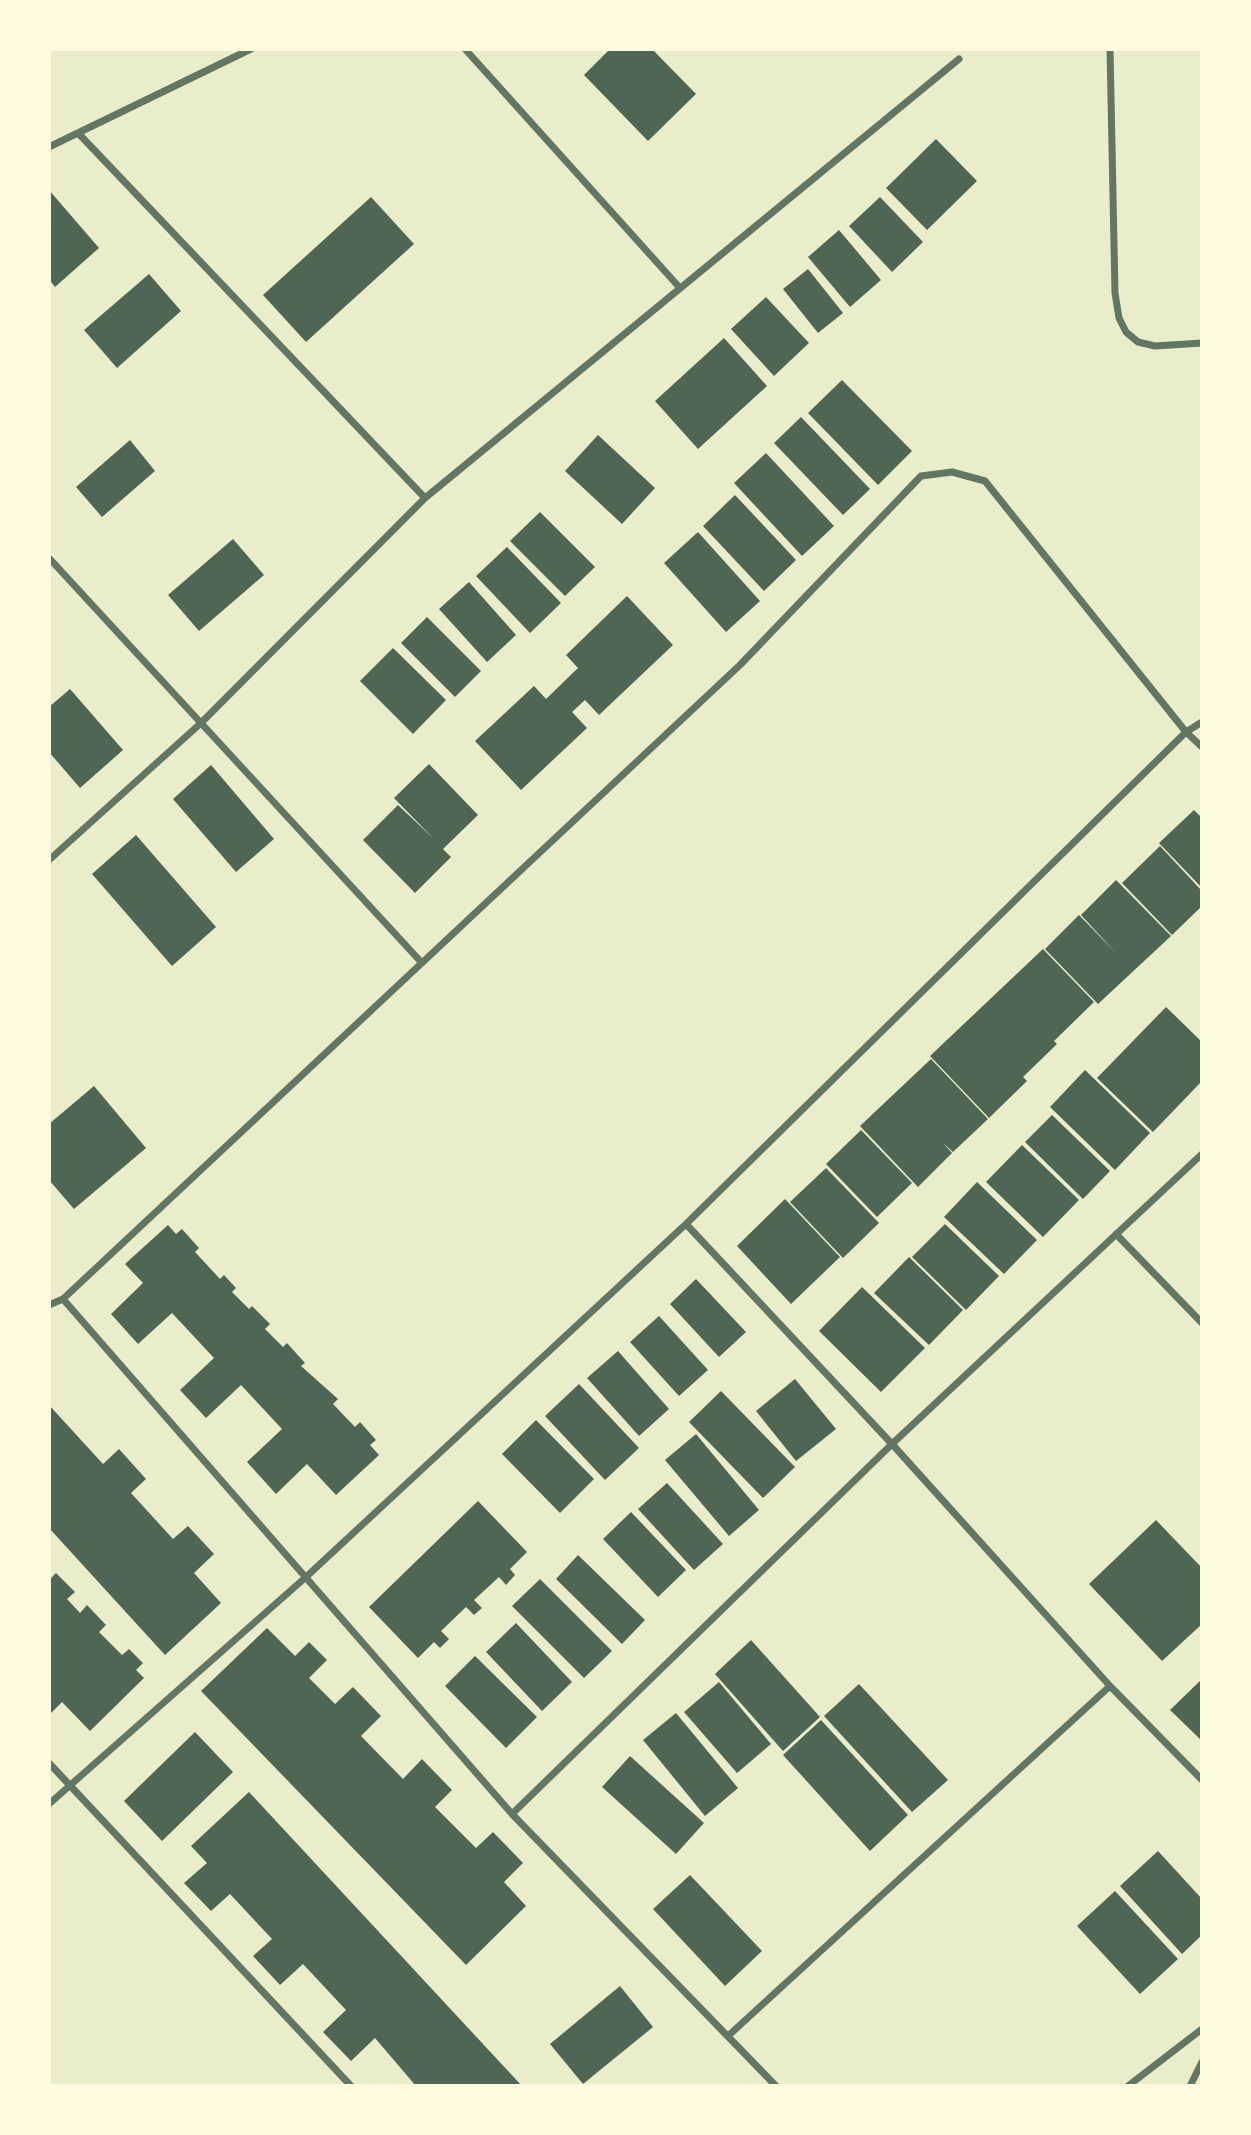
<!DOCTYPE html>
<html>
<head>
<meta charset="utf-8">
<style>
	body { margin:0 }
	#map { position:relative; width:1251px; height:2135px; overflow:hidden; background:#e9edc9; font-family:"Open Sans",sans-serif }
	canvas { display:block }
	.frame { position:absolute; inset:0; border:51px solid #fefae0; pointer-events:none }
</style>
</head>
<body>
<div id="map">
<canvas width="1251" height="2135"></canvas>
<div class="frame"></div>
</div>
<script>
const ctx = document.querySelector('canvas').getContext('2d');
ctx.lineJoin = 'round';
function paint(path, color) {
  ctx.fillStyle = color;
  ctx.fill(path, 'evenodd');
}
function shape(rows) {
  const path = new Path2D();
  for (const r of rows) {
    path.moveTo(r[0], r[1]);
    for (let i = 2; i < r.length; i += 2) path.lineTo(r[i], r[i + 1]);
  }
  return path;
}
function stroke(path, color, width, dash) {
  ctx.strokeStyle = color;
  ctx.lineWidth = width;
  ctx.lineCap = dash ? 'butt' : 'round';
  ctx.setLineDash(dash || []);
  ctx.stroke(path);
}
paint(shape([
	[610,49,652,49,696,94,648,141,584,75],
	[936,139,977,181,927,230,886,188],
	[49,190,99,248,55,287,49,279],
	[371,197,414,244,306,342,263,295],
	[880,197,923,242,892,272,849,226],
	[839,230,881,280,850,307,808,257],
	[808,269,843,313,818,333,783,289],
	[149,274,181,311,117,368,84,330],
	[766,297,809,343,774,376,731,329],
	[724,338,767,386,698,449,655,401],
	[842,380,912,451,878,485,808,413],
	[801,417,870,489,843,515,774,443],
	[598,435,655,488,622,524,565,471],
	[130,440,155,471,102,517,76,487],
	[766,453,834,526,802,556,734,483],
	[735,495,796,560,764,591,703,526],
	[540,512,595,567,565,596,510,541],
	[698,532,760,601,726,632,664,563],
	[233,539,264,575,199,631,168,595],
	[507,547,561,603,530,633,476,576],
	[469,582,516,635,487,662,439,609],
	[627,596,673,645,599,715,585,700,572,712,587,728,521,790,475,741,534,686,546,699,578,668,566,655],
	[427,617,481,671,455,697,401,643],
	[393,648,446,700,413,734,360,681],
	[70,689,123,750,80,788,49,752,49,707],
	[429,764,478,815,443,849,451,857,415,893,363,840,398,805,433,838,394,798],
	[211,765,274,839,236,872,173,799],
	[1194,810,1202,818,1202,888,1159,843],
	[136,835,216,927,172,966,92,874],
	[1160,846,1202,891,1202,906,1172,935,1122,883],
	[1116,880,1171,936,1098,1004,1045,949,1079,915,1116,953,1081,915],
	[1043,949,1094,1002,1054,1041,1057,1044,1023,1077,1027,1081,989,1118,930,1056],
	[1166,1007,1202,1042,1202,1081,1153,1132,1097,1078],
	[931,1059,988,1119,953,1152,943,1143,952,1153,918,1187,860,1126],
	[1085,1070,1150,1133,1115,1170,1050,1107],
	[94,1086,146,1148,74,1209,49,1180,49,1124],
	[1052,1115,1110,1171,1083,1199,1025,1142],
	[861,1130,912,1183,877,1217,826,1164],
	[1022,1145,1079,1200,1043,1237,986,1182],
	[826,1168,879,1223,843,1258,790,1202],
	[977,1182,1037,1240,1004,1274,944,1217],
	[785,1199,840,1257,791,1304,737,1246],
	[945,1224,999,1276,966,1310,912,1257],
	[168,1225,176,1234,182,1229,199,1248,195,1252,220,1279,224,1275,236,1288,232,1292,249,1309,252,1306,270,1324,265,1329,283,1347,287,1343,305,1363,301,1366,338,1399,333,1404,355,1427,360,1422,376,1440,370,1445,379,1455,336,1495,307,1464,276,1494,247,1462,282,1429,241,1385,206,1418,180,1390,214,1358,172,1313,138,1344,111,1314,143,1283,125,1264],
	[909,1257,963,1310,929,1345,874,1293],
	[696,1279,746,1332,719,1357,670,1304],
	[862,1287,925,1348,881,1392,819,1331],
	[659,1316,708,1370,679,1396,630,1342],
	[618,1351,669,1409,639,1436,587,1378],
	[795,1379,836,1429,796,1461,756,1411],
	[579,1384,639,1448,605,1480,545,1416],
	[721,1391,795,1467,763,1498,689,1422],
	[49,1405,103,1464,119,1449,146,1479,131,1493,173,1539,188,1526,214,1554,194,1573,221,1603,165,1655,49,1528],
	[536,1420,594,1479,560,1513,502,1454],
	[696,1434,759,1510,729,1536,665,1460],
	[667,1483,723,1544,694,1570,638,1509],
	[478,1501,527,1552,510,1569,515,1575,506,1585,499,1577,474,1600,482,1608,474,1615,466,1607,441,1631,449,1639,440,1648,434,1642,418,1658,369,1607],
	[631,1512,686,1570,658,1597,603,1539],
	[1156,1520,1202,1568,1202,1624,1162,1661,1089,1584],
	[578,1555,645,1620,622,1644,556,1579],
	[56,1573,75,1592,67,1599,80,1613,87,1605,106,1625,99,1632,122,1655,129,1649,143,1663,136,1670,144,1678,90,1731,62,1702,49,1715,49,1580],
	[540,1579,612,1651,584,1678,512,1606],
	[516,1623,572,1682,542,1711,486,1652],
	[267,1628,295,1656,309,1642,327,1660,309,1678,335,1704,353,1687,381,1716,361,1736,403,1779,422,1759,452,1790,435,1807,476,1848,493,1832,523,1863,504,1882,526,1906,466,1965,201,1691],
	[751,1640,820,1717,783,1751,715,1674],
	[475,1656,537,1717,506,1748,445,1686],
	[1202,1679,1202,1741,1170,1710],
	[719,1682,771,1744,737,1773,684,1712],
	[859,1684,948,1780,912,1812,824,1716],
	[676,1713,738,1788,705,1816,643,1740],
	[821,1720,908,1815,870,1851,783,1755],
	[195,1732,233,1772,162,1841,124,1801],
	[630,1756,704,1823,676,1854,602,1787],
	[249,1792,522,2086,416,2086,375,2038,351,2061,323,2032,346,2010,303,1964,280,1985,253,1956,272,1939,230,1894,211,1911,184,1883,207,1863,191,1846],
	[1158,1851,1202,1899,1202,1935,1182,1954,1120,1886],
	[690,1875,762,1951,725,1986,653,1909],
	[1115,1891,1178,1959,1140,1994,1077,1926],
	[620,1986,653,2027,583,2084,550,2044]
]), '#4f6655');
stroke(shape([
	[465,49,680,288],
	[1110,49,1115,293,1119,318,1126,332,1138,342,1155,346,1202,343],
	[79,134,425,498],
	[49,147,251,49],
	[49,558,422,963],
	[49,860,201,723,425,498,959,59],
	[686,1224,892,1444,1110,1686,1202,1780],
	[1116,1234,1202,1323],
	[63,1299,512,1814,776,2086],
	[49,1305,63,1299,740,665,921,476,952,472,985,481,1186,732,1202,747],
	[49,1763,351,2086],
	[49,1804,306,1577,686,1224,1186,732,1202,722],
	[512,1814,892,1444,1202,1154],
	[728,2036,1110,1686],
	[1128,2086,1202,2029],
	[1190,2086,1202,2062]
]), '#617663', 7);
</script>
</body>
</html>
